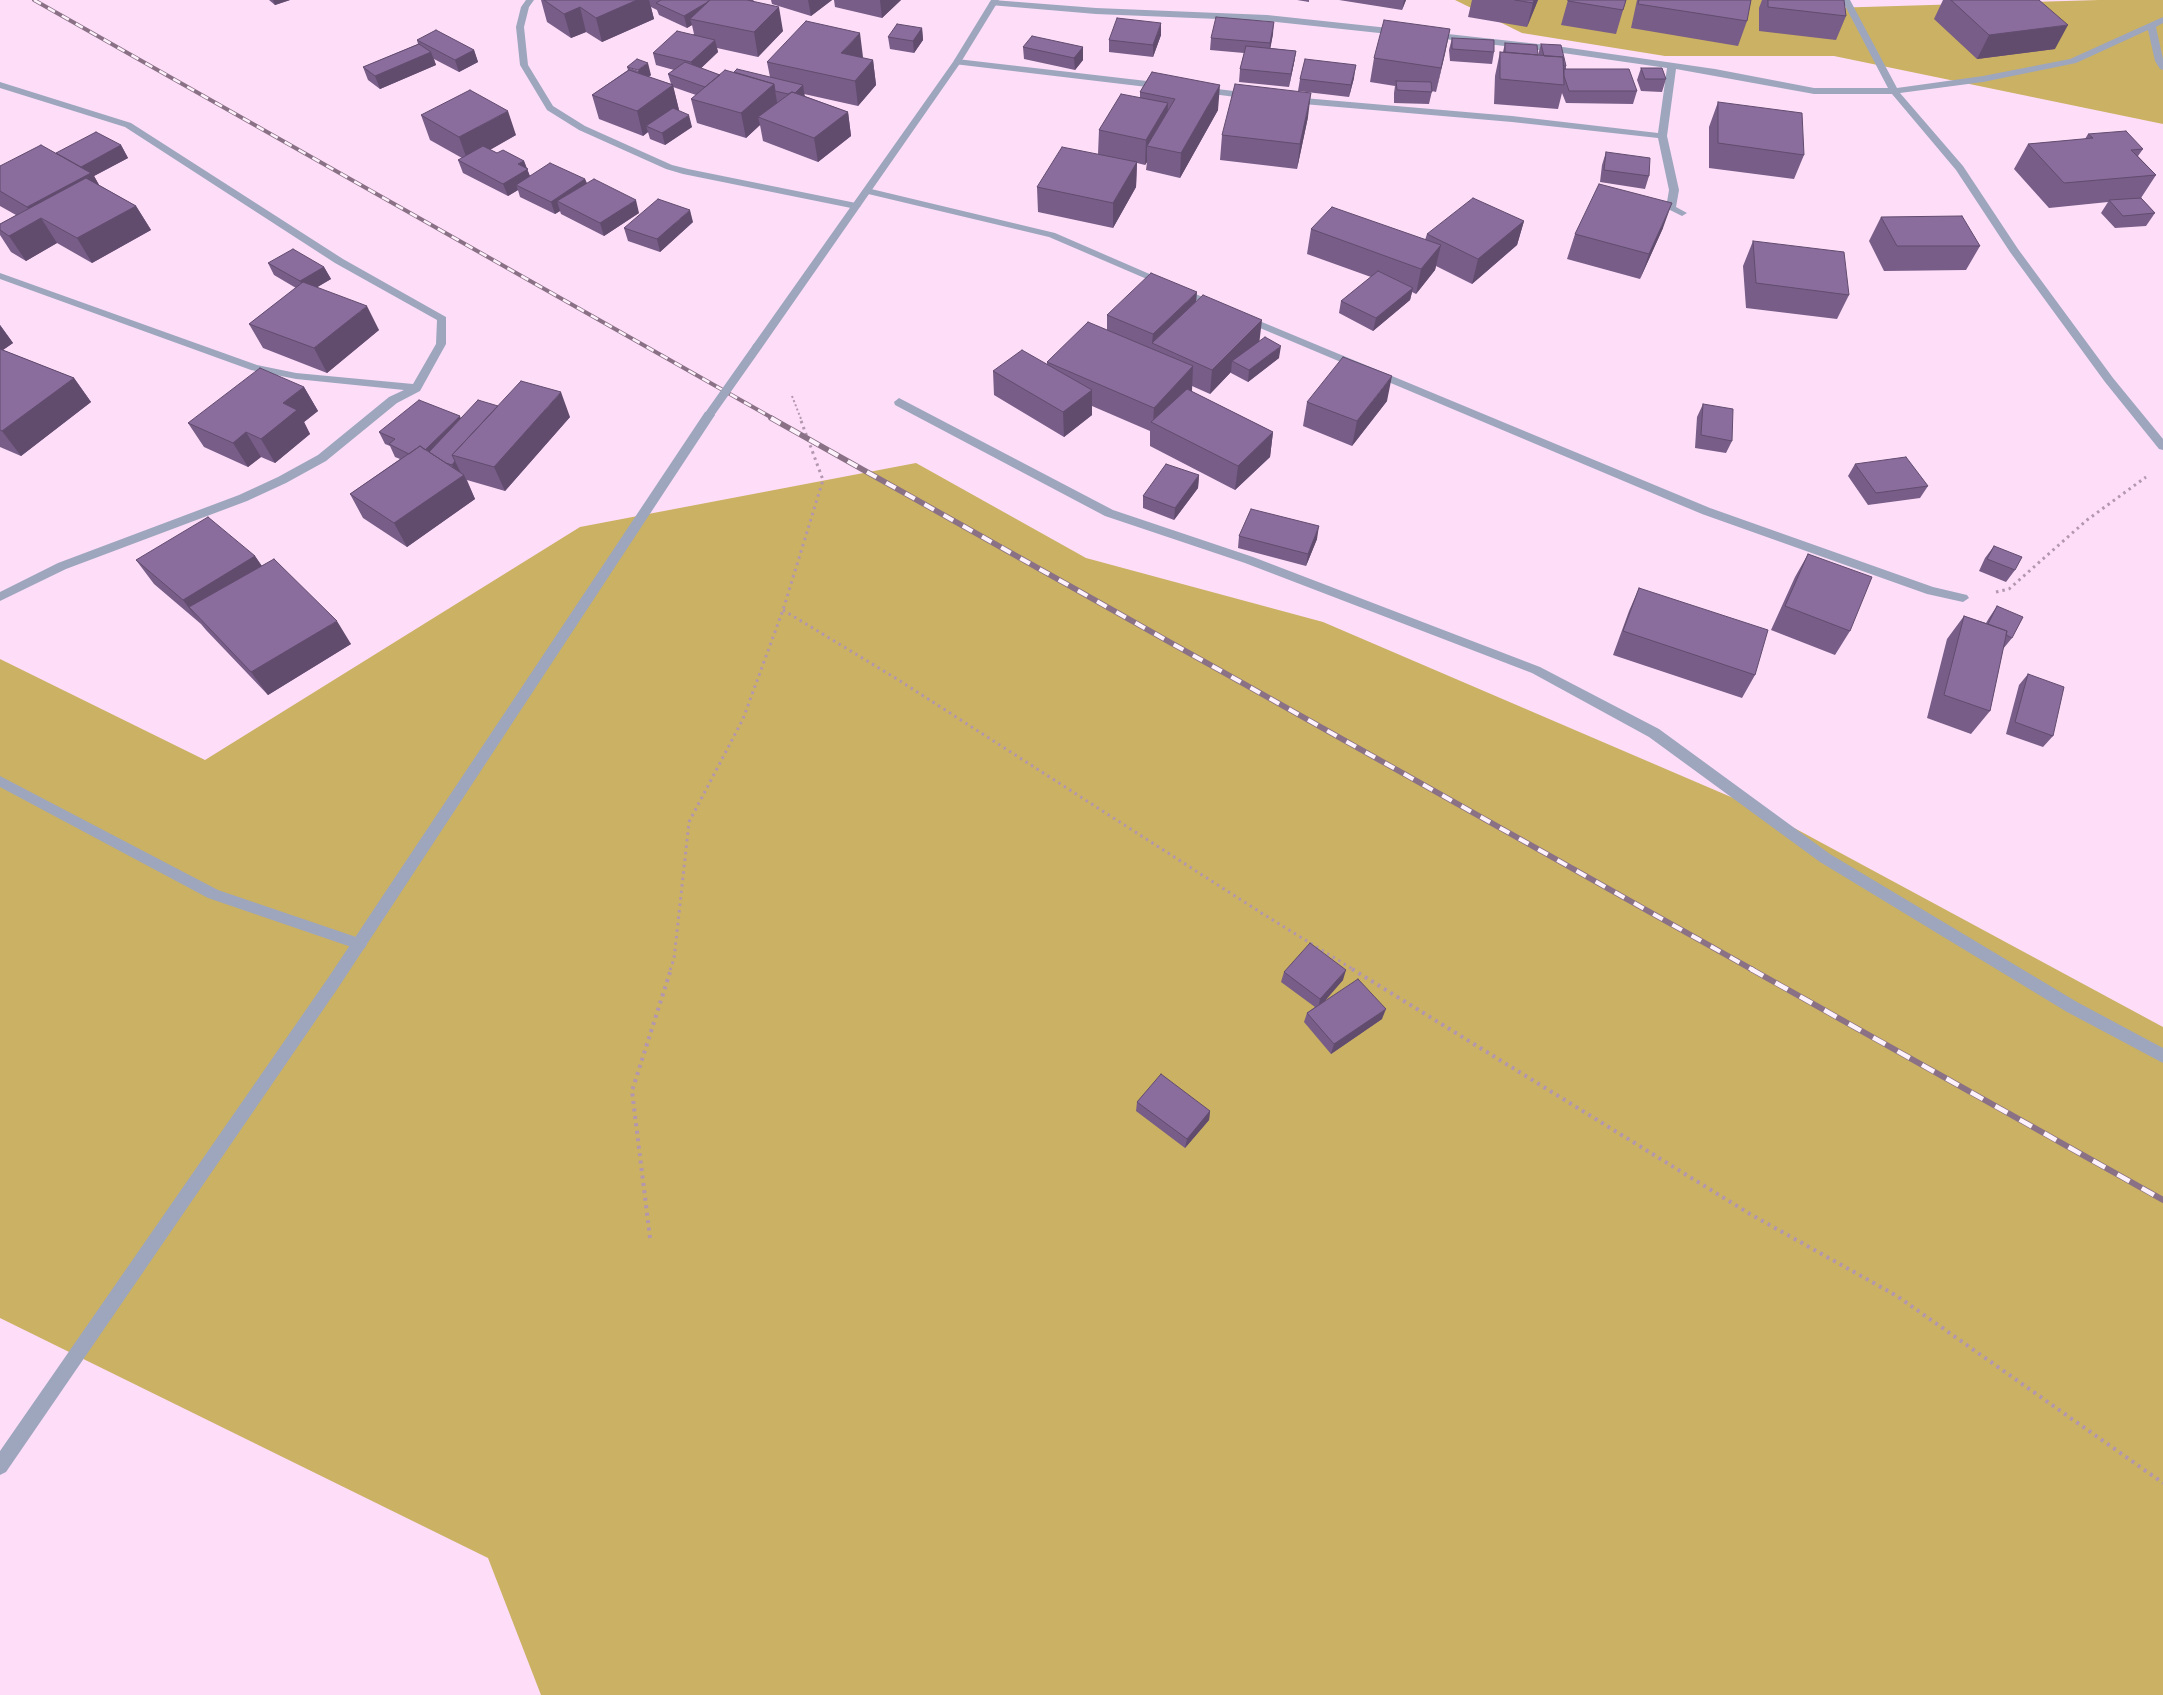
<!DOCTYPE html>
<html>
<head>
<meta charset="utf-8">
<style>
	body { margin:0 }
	canvas { display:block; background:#fdddf8 }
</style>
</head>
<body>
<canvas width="2163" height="1695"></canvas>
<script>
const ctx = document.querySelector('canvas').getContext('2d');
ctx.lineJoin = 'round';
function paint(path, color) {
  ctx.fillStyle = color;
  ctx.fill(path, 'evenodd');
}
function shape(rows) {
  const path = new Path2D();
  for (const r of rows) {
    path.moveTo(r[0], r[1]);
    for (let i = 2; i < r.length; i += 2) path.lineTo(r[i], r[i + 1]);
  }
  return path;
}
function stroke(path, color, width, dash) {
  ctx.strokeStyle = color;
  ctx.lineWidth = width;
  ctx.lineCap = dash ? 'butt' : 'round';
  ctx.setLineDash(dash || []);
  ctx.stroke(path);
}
paint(shape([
	[1455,0,1818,0,1830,8,2099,0,2163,0,2163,124,1834,56,1665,56,1522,33],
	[916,463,1086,558,1323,622,1759,809,2163,1027,2163,1695,541,1695,488,1558,0,1318,0,659,205,760,580,527]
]), '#cbb163');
stroke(shape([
	[792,396,801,419]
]), '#b397ae', 2, [2, 2.5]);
stroke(shape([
	[1996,592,2009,589,2087,520,2146,477],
	[783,610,897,679,1263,914,1354,970],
	[670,970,674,959,689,822,743,719,783,610,823,480,800,418]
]), '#b397ae', 3, [2.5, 4]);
stroke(shape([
	[1352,969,1750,1214,1897,1296,2163,1483],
	[650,1238,632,1091,671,969]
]), '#b397ae', 4, [3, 4.5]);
paint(shape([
	[526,0,534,0,529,7,524,27,528,65,553,106,585,126,672,165,688,169,856,203,861,206,856,209,683,174,666,169,579,130,547,110,520,65,516,27,521,7,526,0],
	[993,0,1096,8,1267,15,1398,29,1402,32,1398,35,1267,21,1096,14,990,5,989,3,993,0],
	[1842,0,1850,0,1897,88,1983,76,2070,59,2163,17,2163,23,2156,27,2163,59,2163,70,2160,69,2155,61,2148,30,2076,63,1983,82,1900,93,1963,166,2018,249,2113,378,2163,439,2163,450,2159,449,2105,382,2010,252,1956,170,1892,94,1814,94,1676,69,1667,136,1679,190,1676,207,1687,213,1682,216,1666,208,1669,190,1658,138,1512,122,1292,103,1287,100,1292,97,1512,116,1658,133,1667,68,1556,52,1427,37,1427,33,1430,32,1556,46,1715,69,1814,88,1888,88,1842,0],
	[957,59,1164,83,1168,86,1164,89,954,64,954,60,957,59],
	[0,82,131,123,343,259,446,317,446,344,420,391,397,403,326,461,286,483,247,501,66,569,0,601,0,592,58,563,239,495,278,477,318,455,389,397,404,390,296,379,251,370,0,279,0,273,257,365,296,373,413,384,436,344,437,320,335,263,125,127,0,88,0,82],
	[1200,87,1251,93,1255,96,1251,99,1197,92,1197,88,1200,87],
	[867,188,1055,233,1221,305,1220,307,1212,307,1049,237,864,193,862,191,867,188],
	[1245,315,1710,508,1933,587,1967,595,1969,598,1963,602,1927,594,1702,514,1241,320,1240,318,1245,315],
	[899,398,1113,510,1253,557,1540,667,1659,729,1830,854,2077,1002,2163,1048,2163,1063,2067,1012,1820,862,1649,737,1532,673,1245,563,1105,516,895,405,894,402,899,398],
	[0,776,218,890,365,940,367,944,365,948,360,950,208,898,0,787,0,776]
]), '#9ea6be');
paint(shape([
	[991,0,999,0,961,62,761,349,753,349,752,347,753,345,953,62,991,0],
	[709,411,715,415,713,418,338,988,6,1472,0,1475,0,1451,328,978,705,412,709,411]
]), '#9ea6be');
const railFar2 = shape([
	[34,0,774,419]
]);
const railFar1 = shape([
	[771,418,1753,970]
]);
const rail = shape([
	[1751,969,2163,1200]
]);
stroke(railFar2, '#8a7186', 4);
stroke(railFar1, '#8a7186', 5.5);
stroke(rail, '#8a7186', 6);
stroke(railFar2, '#fdf2fb', 2.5, [8]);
stroke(railFar1, '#fdf2fb', 4, [11]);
stroke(rail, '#fdf2fb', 4.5, [14]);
stroke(shape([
	[709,415,757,347]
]), '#9ea6be', 9);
paint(shape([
	[269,0,290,0,275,5],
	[541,0,754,0,753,1,783,31,758,57,717,48,718,52,701,68,720,75,734,72,770,77,767,62,863,57,862,58,873,60,876,85,858,106,804,94,805,96,848,112,851,136,818,162,763,141,760,125,746,138,697,123,691,99,696,95,673,87,679,110,678,110,692,127,665,145,650,139,648,132,643,136,599,119,592,95,628,70,627,67,651,75,649,77,671,84,668,74,674,70,656,65,653,53,694,34,692,25,687,28,659,15,657,10,651,7,654,19,602,42,586,32,571,38,547,22],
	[771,0,832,0,811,16,772,4],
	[834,0,901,0,882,18,835,7],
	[1297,0,1309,0,1309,2],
	[1339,0,1406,0,1402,10],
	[1472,0,1538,0,1527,27,1468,17],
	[1568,0,1626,0,1616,34,1561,25],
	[1637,0,1751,0,1747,21,1738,46,1631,28],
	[1762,0,1844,0,1846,16,1836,40,1759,31,1759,8],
	[1943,0,2039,0,2055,49,1977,59,1934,19],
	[922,28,923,40,914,53,890,49,888,37],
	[1450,29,1436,92,1432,91,1429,104,1394,103,1394,93,1395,86,1370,82,1374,58],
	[1273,34,1270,48,1296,51,1294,63,1289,87,1239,82,1240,69,1244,53,1210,50,1211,38],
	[1161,35,1153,57,1109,52,1109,40],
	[1452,38,1494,52,1492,64,1450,61,1449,50],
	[417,40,474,50,478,62,459,72,434,59,436,65,380,89,368,80,363,67,418,44],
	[1505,43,1538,55,1541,44,1566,66,1566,69,1637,91,1633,104,1566,103,1562,93,1558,109,1494,104,1495,76,1500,52,1503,52],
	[1023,47,1083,47,1083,60,1075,70,1024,59],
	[1641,68,1666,79,1662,92,1641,91,1637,80],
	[1152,72,1218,110,1180,178,1146,170,1147,162,1145,165,1137,163,1136,187,1113,228,1038,212,1037,187,1098,154,1099,130,1140,98,1140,92],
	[1354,78,1349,97,1298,91,1300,79],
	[1718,102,1804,155,1794,179,1709,168,1709,127],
	[421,115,516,135,490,150,497,153,524,161,530,176,585,179,587,183,639,213,604,236,561,214,560,211,555,214,520,197,518,190,508,196,463,173,458,160,462,158,430,140],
	[1308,117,1297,169,1220,160,1222,135],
	[2088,134,2143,149,2138,156,2156,175,2141,198,2155,213,2146,226,2115,228,2101,213,2108,202,2049,208,2014,169,2028,144,2085,139],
	[121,145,128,158,94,176,99,185,136,206,151,230,92,263,57,243,26,261,11,252,0,235,0,224,16,215,0,206,0,166,56,153],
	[1606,152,1649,176,1645,189,1600,182,1602,165],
	[1881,217,1980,246,1966,270,1884,271,1869,241],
	[1524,221,1517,245,1472,284,1436,266,1435,270,1416,294,1412,292,1410,300,1373,331,1339,313,1341,301,1371,277,1307,254,1311,229,1425,240,1427,234],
	[693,222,660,252,628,241,624,228],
	[1663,228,1640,279,1567,259,1575,234],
	[1753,241,1849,295,1837,319,1746,308,1743,266],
	[268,263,324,267,331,279,317,287,379,330,327,373,263,348,249,324,296,288,274,275],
	[1196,301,1259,341,1279,358,1248,382,1231,373,1231,372,1210,394,1192,386,1191,391,1273,432,1270,457,1235,490,1150,446,1150,431,1092,406,1092,415,1064,437,994,395,993,371,1047,364,1047,362,1107,330,1107,315],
	[0,325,13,343,3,350,74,378,91,402,21,456,0,447],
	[304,387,318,411,304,422,310,434,275,463,261,457,248,467,204,447,188,423],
	[1387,401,1352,446,1303,426,1307,402],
	[1703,404,1732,441,1726,453,1695,448,1697,417],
	[498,406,570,417,505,491,467,480,475,499,407,547,363,518,350,494,400,459,395,457,390,446,385,444,379,432,460,419],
	[1855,464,1928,486,1920,498,1868,505,1848,476],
	[1199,475,1198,488,1174,520,1143,508,1143,496],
	[1239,536,1317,539,1306,566,1238,548],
	[1994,546,2015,570,2006,582,1979,571,1985,558],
	[1808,554,1850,631,1835,655,1771,630,1795,577],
	[255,556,262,566,351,644,268,695,206,630,201,624,154,584,136,560],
	[1639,588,1755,675,1742,698,1613,655,1629,611],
	[1997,606,2012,638,2003,649,1990,711,1971,734,1927,718,1947,639,1964,616,1986,623,1989,618],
	[2028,674,2053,736,2043,747,2006,734,2019,685],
	[1284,972,1343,980,1324,1001,1382,1019,1331,1054,1304,1022,1307,1013,1315,1007,1281,982],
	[1137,1102,1210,1111,1209,1120,1185,1148,1136,1111]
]), '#775d87');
paint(shape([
	[273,0,290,0,275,5],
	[637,0,649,0,654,19,602,42,596,18],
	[712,0,690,19,692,25,687,28,684,16],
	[808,0,832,0,811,16],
	[880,0,901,0,882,18],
	[1404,0,1406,0,1402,10],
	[1534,0,1538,0,1527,27,1533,3],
	[580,7,586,32,571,38,564,14],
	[779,7,783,31,758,57,754,32],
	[1274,22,1273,34,1269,56,1270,43],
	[1161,23,1161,35,1153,57,1153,45],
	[2068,25,2055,49,1977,59,1989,35],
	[922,28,923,40,914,53,913,41],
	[1450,29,1445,54,1436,92,1441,68],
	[860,33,863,57,844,78,841,53],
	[715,40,718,52,694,75,691,62],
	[1083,47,1083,60,1075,70,1074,58],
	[474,50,478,62,459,72,455,60],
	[1296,51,1294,63,1289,87,1291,74],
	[431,52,436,65,380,89,375,76],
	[873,60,876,85,858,106,855,81],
	[648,63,651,75,641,83,638,70],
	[1356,65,1354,78,1349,97,1351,85],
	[774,84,778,108,758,117,760,125,746,138,741,113],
	[673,85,679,110,652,129,646,126,648,132,643,136,637,111],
	[803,85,805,98,793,96],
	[1220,85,1218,110,1180,178,1181,153],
	[1311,93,1308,117,1297,169,1300,144],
	[1168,103,1167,128,1147,146,1147,162,1145,165,1146,140],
	[508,111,516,135,468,162,459,137],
	[848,112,851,136,818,162,814,138],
	[689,115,692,127,665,145,662,133],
	[121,145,128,158,94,176,106,197,41,218,57,243,26,261,9,236,36,221,27,207,77,169],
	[524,161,532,182,516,185,518,190,508,196,503,184,518,164],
	[1137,162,1136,187,1113,228,1113,203],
	[585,179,589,192,557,201,560,211,555,214,551,202],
	[636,200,639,213,604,236,600,223],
	[1672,203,1663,228,1640,279,1649,254],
	[136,206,151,230,92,263,77,238],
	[690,210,693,222,660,252,657,239],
	[1524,221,1517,245,1472,284,1478,259],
	[1441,245,1435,270,1416,294,1421,269],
	[324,267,331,279,306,294,300,281],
	[1413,288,1410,300,1373,331,1376,318],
	[1197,292,1195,317,1152,343,1153,334],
	[367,306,379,330,327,373,314,348],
	[1262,320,1259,345,1232,361,1231,372,1210,394,1212,370],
	[0,325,13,343,0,352],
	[1281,346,1279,358,1248,382,1249,370],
	[1193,366,1192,391,1159,426,1153,423,1154,408],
	[1392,376,1387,401,1352,446,1357,421],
	[74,378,91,402,21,456,2,431],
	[304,387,318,411,304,422,310,434,275,463,261,439,283,403],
	[1092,390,1092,415,1064,437,1063,412],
	[561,392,570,417,505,491,494,467],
	[460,416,465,429,434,459,417,458],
	[246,432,261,457,248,467,233,443],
	[1273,432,1270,457,1235,490,1238,466],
	[455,461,461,473,457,477,452,465],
	[464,475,475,499,407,547,394,523],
	[1199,475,1198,488,1174,520,1175,508],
	[1319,526,1317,539,1306,566,1308,554],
	[255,556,271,580,189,607,201,624,183,600],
	[337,621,351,644,268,695,251,672],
	[1346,970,1343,980,1318,1009,1320,999],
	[1386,1009,1382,1019,1331,1054,1334,1044],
	[1210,1111,1209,1120,1185,1148,1187,1139]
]), '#614c6e');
const building = shape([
	[544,0,637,0,596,18,580,7,564,14,544,0],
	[661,0,710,0,706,3,684,16,656,3,661,0],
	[710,0,747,0,779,7,754,32,690,19,710,0],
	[1515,0,1534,0,1533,3,1515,0],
	[1568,0,1626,0,1623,10,1568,1,1568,0],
	[1639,0,1751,0,1747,21,1638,4,1639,0],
	[1768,0,1844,0,1846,16,1768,7,1768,0],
	[1951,0,2039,0,2068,25,1989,35,1951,0],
	[1216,17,1274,22,1270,43,1211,38,1216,17],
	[1117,18,1161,23,1153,45,1109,40,1117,18],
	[1384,20,1450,29,1441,68,1374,58,1384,20],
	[806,21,860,33,841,53,873,60,855,81,767,62,806,21],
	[897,24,922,28,913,41,888,37,897,24],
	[436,30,474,50,455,60,417,40,436,30],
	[677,31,715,40,691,62,653,53,677,31],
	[1032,36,1083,47,1074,58,1023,47,1032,36],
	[1452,38,1494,40,1494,52,1452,49,1452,38],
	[1505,43,1537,45,1538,55,1505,52,1505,43],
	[419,44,431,52,375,76,363,67,419,44],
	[1541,44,1561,45,1566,66,1564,66,1563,57,1544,56,1541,44],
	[1246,46,1296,51,1291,74,1240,69,1246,46],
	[1500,52,1563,57,1564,85,1500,79,1500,52],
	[637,59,648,63,638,70,627,67,637,59],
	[1305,59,1356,65,1351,85,1300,79,1305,59],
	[685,62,720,75,705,87,668,74,685,62],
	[1641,68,1662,68,1666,79,1645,79,1641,68],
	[737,69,803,85,795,93,792,92,788,94,775,91,774,84,734,72,737,69],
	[1564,69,1629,69,1637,91,1569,91,1564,76,1564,69],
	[629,70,673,85,637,111,592,95,629,70],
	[725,70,774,84,741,113,691,99,725,70],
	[1152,72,1220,85,1181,153,1147,146,1175,99,1140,92,1152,72],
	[1396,81,1431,82,1432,92,1397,90,1396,81],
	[1235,84,1311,93,1300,144,1222,135,1235,84],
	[470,90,508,111,459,137,421,115,470,90],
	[792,92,848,112,814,138,758,117,792,92],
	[1121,94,1168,103,1146,140,1099,130,1121,94],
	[1718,102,1802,113,1804,155,1718,143,1718,102],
	[673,108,689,115,662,133,646,126,673,108],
	[2126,131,2143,149,2131,150,2156,175,2064,183,2028,144,2093,138,2088,134,2126,131],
	[96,132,121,145,81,167,56,153,96,132],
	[41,145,91,173,27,207,0,191,0,166,41,145],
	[483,146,497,153,503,150,524,161,518,164,528,169,503,184,458,160,483,146],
	[1062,147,1137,162,1113,203,1037,187,1062,147],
	[1606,152,1650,158,1649,176,1604,170,1606,152],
	[550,163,585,179,551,202,516,185,550,163],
	[86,178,136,206,77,238,41,218,9,236,0,230,0,224,86,178],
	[594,179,636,200,600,223,557,201,594,179],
	[1599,184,1672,203,1649,254,1575,234,1599,184],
	[1473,198,1524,221,1478,259,1427,234,1473,198],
	[2141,198,2155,213,2123,216,2109,200,2141,198],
	[658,199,690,210,657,239,624,228,658,199],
	[1332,207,1441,245,1421,269,1311,229,1332,207],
	[1962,216,1980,246,1897,246,1881,217,1962,216],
	[1753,241,1844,252,1849,295,1756,283,1753,241],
	[293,249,324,267,300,281,268,263,293,249],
	[1378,271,1413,288,1376,318,1341,301,1378,271],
	[1151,273,1197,292,1153,334,1107,315,1151,273],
	[303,282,367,306,314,348,249,324,303,282],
	[1203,295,1262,320,1212,370,1152,343,1203,295],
	[1088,322,1193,366,1154,408,1047,362,1088,322],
	[1265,337,1281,346,1249,370,1232,361,1265,337],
	[0,349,74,378,2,431,0,430,0,349],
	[1022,350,1092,390,1063,412,993,371,1022,350],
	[1343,357,1392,376,1357,421,1307,402,1343,357],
	[260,368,304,387,283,403,297,410,261,439,246,432,233,443,188,423,260,368],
	[521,381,561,392,494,467,452,455,521,381],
	[1187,389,1273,432,1238,466,1151,422,1187,389],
	[419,400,460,416,425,450,420,446,409,454,389,444,395,439,379,432,419,400],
	[478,400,498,406,452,455,455,461,452,465,446,463,429,452,478,400],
	[1703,404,1733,409,1732,441,1701,435,1703,404],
	[420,446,464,475,394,523,350,494,420,446],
	[1906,457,1928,486,1876,493,1855,464,1906,457],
	[1166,464,1199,475,1175,508,1143,496,1166,464],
	[1251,509,1319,526,1308,554,1239,536,1251,509],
	[208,517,255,556,183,600,136,560,208,517],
	[1994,546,2022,557,2015,570,1987,559,1994,546],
	[1808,554,1872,577,1850,631,1785,606,1808,554],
	[274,559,337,621,251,672,189,607,274,559],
	[1639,588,1768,630,1755,675,1623,631,1639,588],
	[1997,606,2023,617,2012,638,2006,635,2007,631,1988,624,1997,606],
	[1964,616,2007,631,1990,711,1944,695,1964,616],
	[2028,674,2064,687,2053,736,2015,722,2028,674],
	[1310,943,1346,970,1320,999,1284,972,1310,943],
	[1358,979,1386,1009,1334,1044,1307,1013,1358,979],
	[1161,1074,1210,1111,1187,1139,1137,1102,1161,1074]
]);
paint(building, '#8a6c9d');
stroke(building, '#614c6e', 1);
</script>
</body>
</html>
